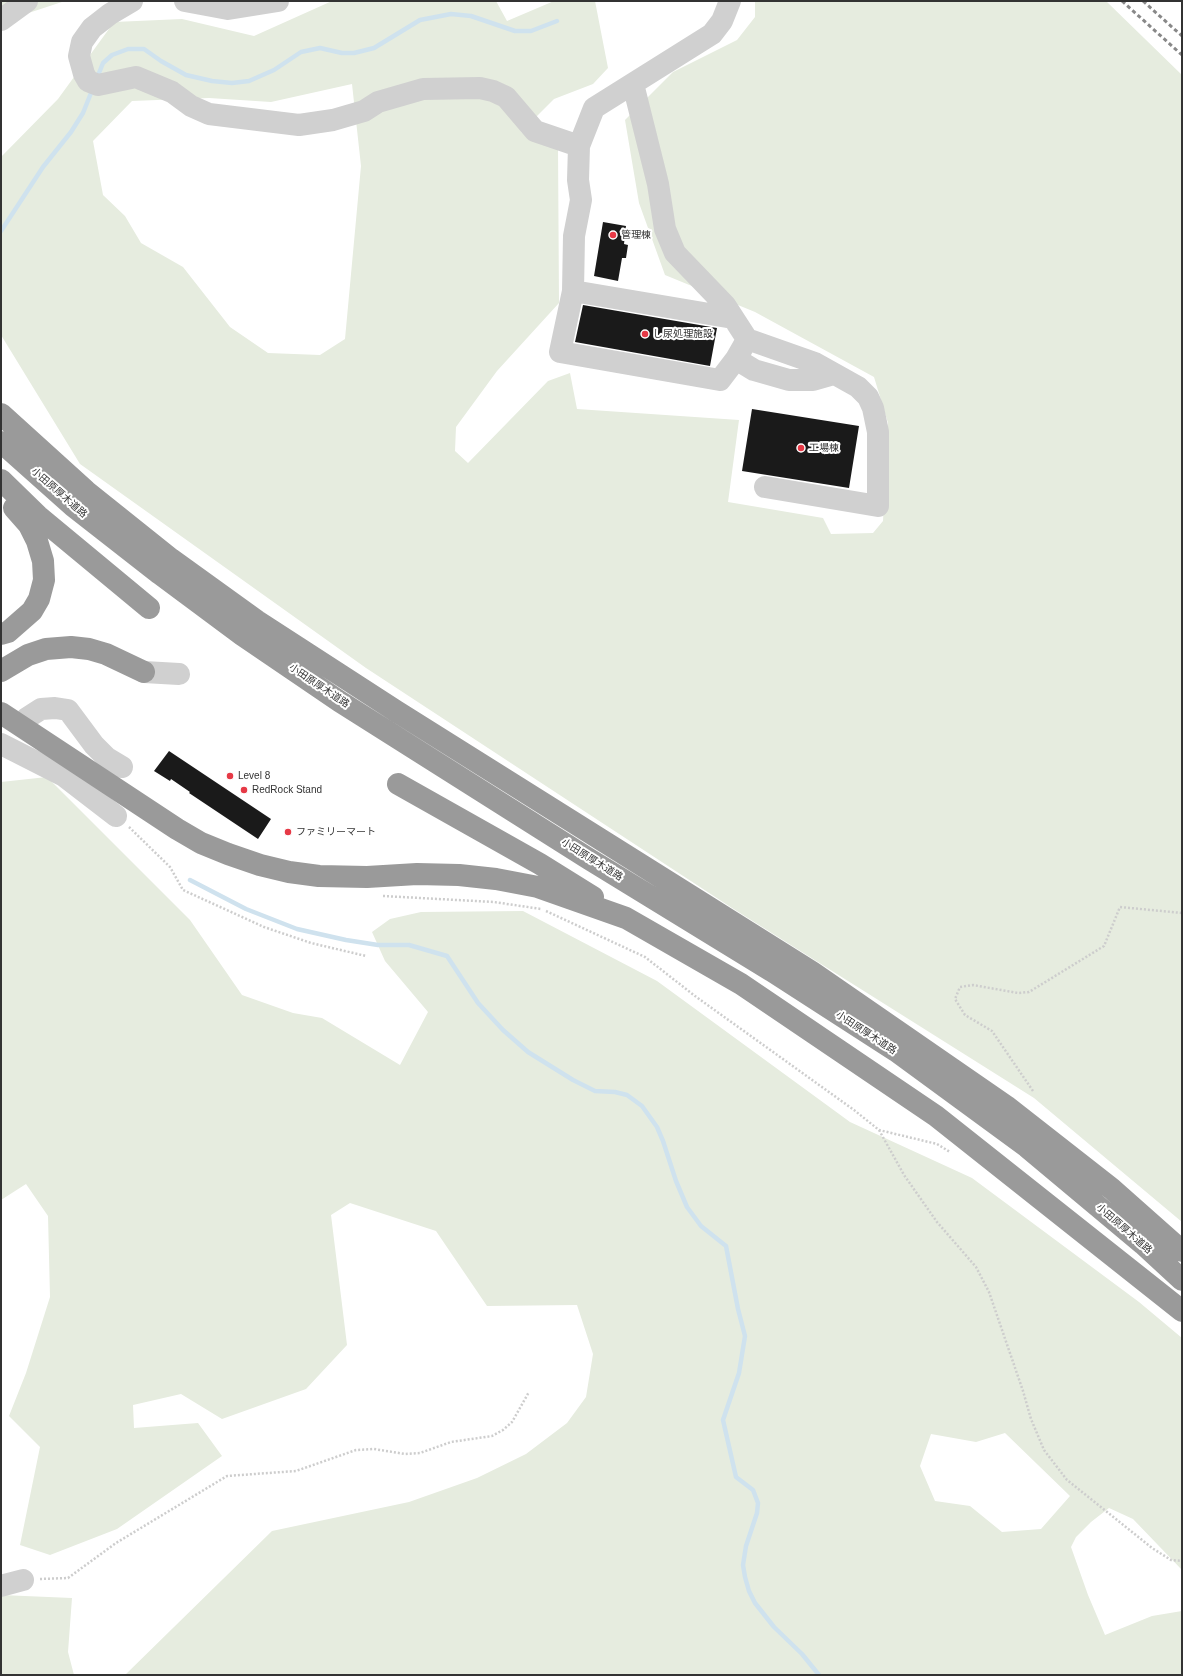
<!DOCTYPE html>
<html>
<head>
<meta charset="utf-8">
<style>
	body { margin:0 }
	#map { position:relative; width:1183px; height:1676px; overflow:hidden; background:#fff; font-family:Helvetica,sans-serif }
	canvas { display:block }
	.frame { position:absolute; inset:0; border:2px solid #333; pointer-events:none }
</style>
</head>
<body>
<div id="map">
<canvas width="1183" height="1676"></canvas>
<div class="frame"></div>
</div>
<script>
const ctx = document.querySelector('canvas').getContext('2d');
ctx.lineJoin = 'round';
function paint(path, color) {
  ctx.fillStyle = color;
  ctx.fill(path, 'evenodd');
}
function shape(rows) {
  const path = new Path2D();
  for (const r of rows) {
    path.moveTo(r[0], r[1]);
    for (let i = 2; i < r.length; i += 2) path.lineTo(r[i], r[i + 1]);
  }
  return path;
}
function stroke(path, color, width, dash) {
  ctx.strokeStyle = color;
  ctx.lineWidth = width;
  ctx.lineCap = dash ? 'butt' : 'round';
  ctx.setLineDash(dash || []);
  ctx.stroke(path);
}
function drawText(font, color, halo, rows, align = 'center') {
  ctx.font = font + ' Helvetica,"Noto Sans JP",sans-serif';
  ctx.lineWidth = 4;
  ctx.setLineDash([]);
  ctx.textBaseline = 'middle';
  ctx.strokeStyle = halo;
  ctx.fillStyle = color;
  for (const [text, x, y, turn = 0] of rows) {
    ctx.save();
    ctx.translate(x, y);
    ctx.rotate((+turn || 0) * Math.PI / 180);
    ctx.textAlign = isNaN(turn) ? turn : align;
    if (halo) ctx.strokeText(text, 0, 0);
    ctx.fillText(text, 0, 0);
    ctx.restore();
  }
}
paint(shape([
	[1,1,65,1,1,22],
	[332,1,496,1,507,21,554,1,595,1,608,68,593,84,554,99,521,132,558,147,559,303,497,371,456,427,455,451,468,463,548,381,570,373,577,409,739,420,728,502,823,518,831,534,873,533,883,521,888,423,874,377,755,312,665,275,639,203,625,120,673,72,737,40,755,17,755,1,1106,1,1182,75,1182,1222,1034,1098,732,908,366,668,80,464,1,335,1,157,58,99,114,22,182,19,254,36],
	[352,84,361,166,345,339,320,355,268,353,230,327,183,267,141,243,125,216,103,195,93,141,132,101,209,98,271,102],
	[47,777,190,920,242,995,293,1013,322,1018,400,1065,428,1012,385,961,372,932,390,919,421,912,523,911,657,981,850,1122,972,1178,1139,1302,1182,1338,1182,1570,1133,1519,1109,1508,1091,1522,1076,1537,1071,1547,1088,1595,1105,1635,1152,1616,1182,1611,1182,1675,125,1675,272,1531,409,1502,477,1478,526,1454,567,1423,586,1397,593,1354,577,1305,487,1306,436,1231,350,1203,331,1215,347,1345,306,1389,222,1419,181,1394,133,1405,134,1428,198,1423,222,1456,117,1529,50,1555,20,1545,40,1447,9,1416,26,1373,50,1297,48,1216,26,1184,1,1200,1,782],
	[1005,1433,1070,1496,1041,1529,1002,1532,970,1506,935,1501,920,1466,931,1434,976,1442],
	[1,1595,72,1598,68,1652,74,1675,1,1675]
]), '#e6ecdf');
stroke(shape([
	[97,78,103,63,112,55,128,49,144,49,161,61,186,75,212,81,232,83,249,81,274,70,301,52,320,48,342,53,354,53,374,48,420,20,451,14,471,16,515,31,531,31,557,21],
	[1,231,43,167,71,132,83,113,93,88],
	[190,880,246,909,297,929,346,940,378,945,409,945,447,956,478,1003,503,1030,528,1052,573,1080,595,1091,615,1092,627,1095,642,1106,657,1127,663,1141,676,1181,687,1207,701,1226,726,1246,738,1309,745,1336,739,1373,723,1420,736,1477,753,1490,758,1503,757,1513,746,1546,743,1565,745,1577,749,1591,755,1603,774,1627,802,1654,819,1675]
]), '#cfe2ee', 4.5);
paint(shape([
	[603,222,626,226,624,244,628,245,626,258,622,258,618,281,594,276],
	[583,305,717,328,710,366,575,342],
	[752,409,859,426,849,488,742,471],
	[169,751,271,819,258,839,189,793,190,792,171,779,170,781,154,771]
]), '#1a1a1a');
stroke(shape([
	[129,827,170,867,183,890,264,927,311,943,366,956],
	[383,896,494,902,541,909],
	[546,911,645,957,695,996,854,1110,879,1130,937,1144,950,1152],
	[1033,1091,992,1031,965,1015,955,999,960,987,973,985,1018,993,1029,992,1104,946,1120,907,1182,913],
	[879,1130,904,1175,937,1222,976,1267,989,1292,1023,1391,1031,1419,1044,1450,1067,1480,1152,1548,1171,1560,1182,1561],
	[40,1579,68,1578,116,1543,227,1476,296,1471,356,1450,374,1449,405,1454,420,1453,451,1442,492,1436,503,1430,512,1422,529,1392]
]), '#cdcdcd', 2.5, [2, 2]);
stroke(shape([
	[132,1,110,14,92,28,82,42,79,56,84,74,88,81,98,85,136,77,172,92,191,106,209,114,299,125,333,120,364,111,378,102,423,89,480,88,493,91,506,97,535,131,579,146],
	[185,1,228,9,278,1],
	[730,1,722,21,712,34,594,108,579,146,578,180,581,200,574,236,573,291,560,352,720,380,736,359],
	[1,20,27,1],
	[633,84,658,184,665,229,675,253,725,305,747,339,815,363,858,387,868,397,873,408,878,432,878,506,765,487],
	[573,291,733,318],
	[744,345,736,359,754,370,789,380,813,380,834,374],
	[144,672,179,674],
	[27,718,41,709,55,708,68,710,94,745,107,758,122,767],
	[1,744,64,776,116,816],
	[1,1586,23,1580]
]), '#d0d0d0', 22);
stroke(shape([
	[1,414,86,491,171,559,257,621,396,711,812,972,1006,1106,1112,1189,1182,1251],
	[1,442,73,506,160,574,242,635,339,701,589,859,772,971,896,1051,1027,1147,1143,1244,1182,1280],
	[1,480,38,516,149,608],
	[1,634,8,632,32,611,39,599,44,580,43,561,37,541,29,525,14,508],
	[1,671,28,655,46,649,71,647,89,649,106,654,144,672],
	[1,713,177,829,201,843,228,854,260,865,289,872,319,876,367,877,417,874,459,875,496,879,538,887,626,918,741,984,936,1116,1182,1311],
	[398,784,540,864,593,897]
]), '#9a9a9a', 22);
stroke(shape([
	[1122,1,1182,55],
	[1143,1,1182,36]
]), '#888', 3, [4, 3]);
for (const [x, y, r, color] of [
	[613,235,4,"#e63946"],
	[645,334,4,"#e63946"],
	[801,448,4,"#e63946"],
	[230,776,4,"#e63946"],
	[244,790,4,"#e63946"],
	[288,832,4,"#e63946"]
]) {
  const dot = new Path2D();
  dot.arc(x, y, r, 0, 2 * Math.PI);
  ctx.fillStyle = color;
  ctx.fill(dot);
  stroke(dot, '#fff', 1.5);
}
drawText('10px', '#333', '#fff', [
	["管理棟",621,235],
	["し尿処理施設",653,334],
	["工場棟",809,448],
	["Level 8",238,776],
	["RedRock Stand",252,790],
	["ファミリーマート",296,832]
], 'left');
drawText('10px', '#333', '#fff', [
	["小田原厚木道路",59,493,41],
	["小田原厚木道路",319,686,34],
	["小田原厚木道路",592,860,32],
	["小田原厚木道路",866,1033,33],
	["小田原厚木道路",1124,1229,41]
]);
</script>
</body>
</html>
